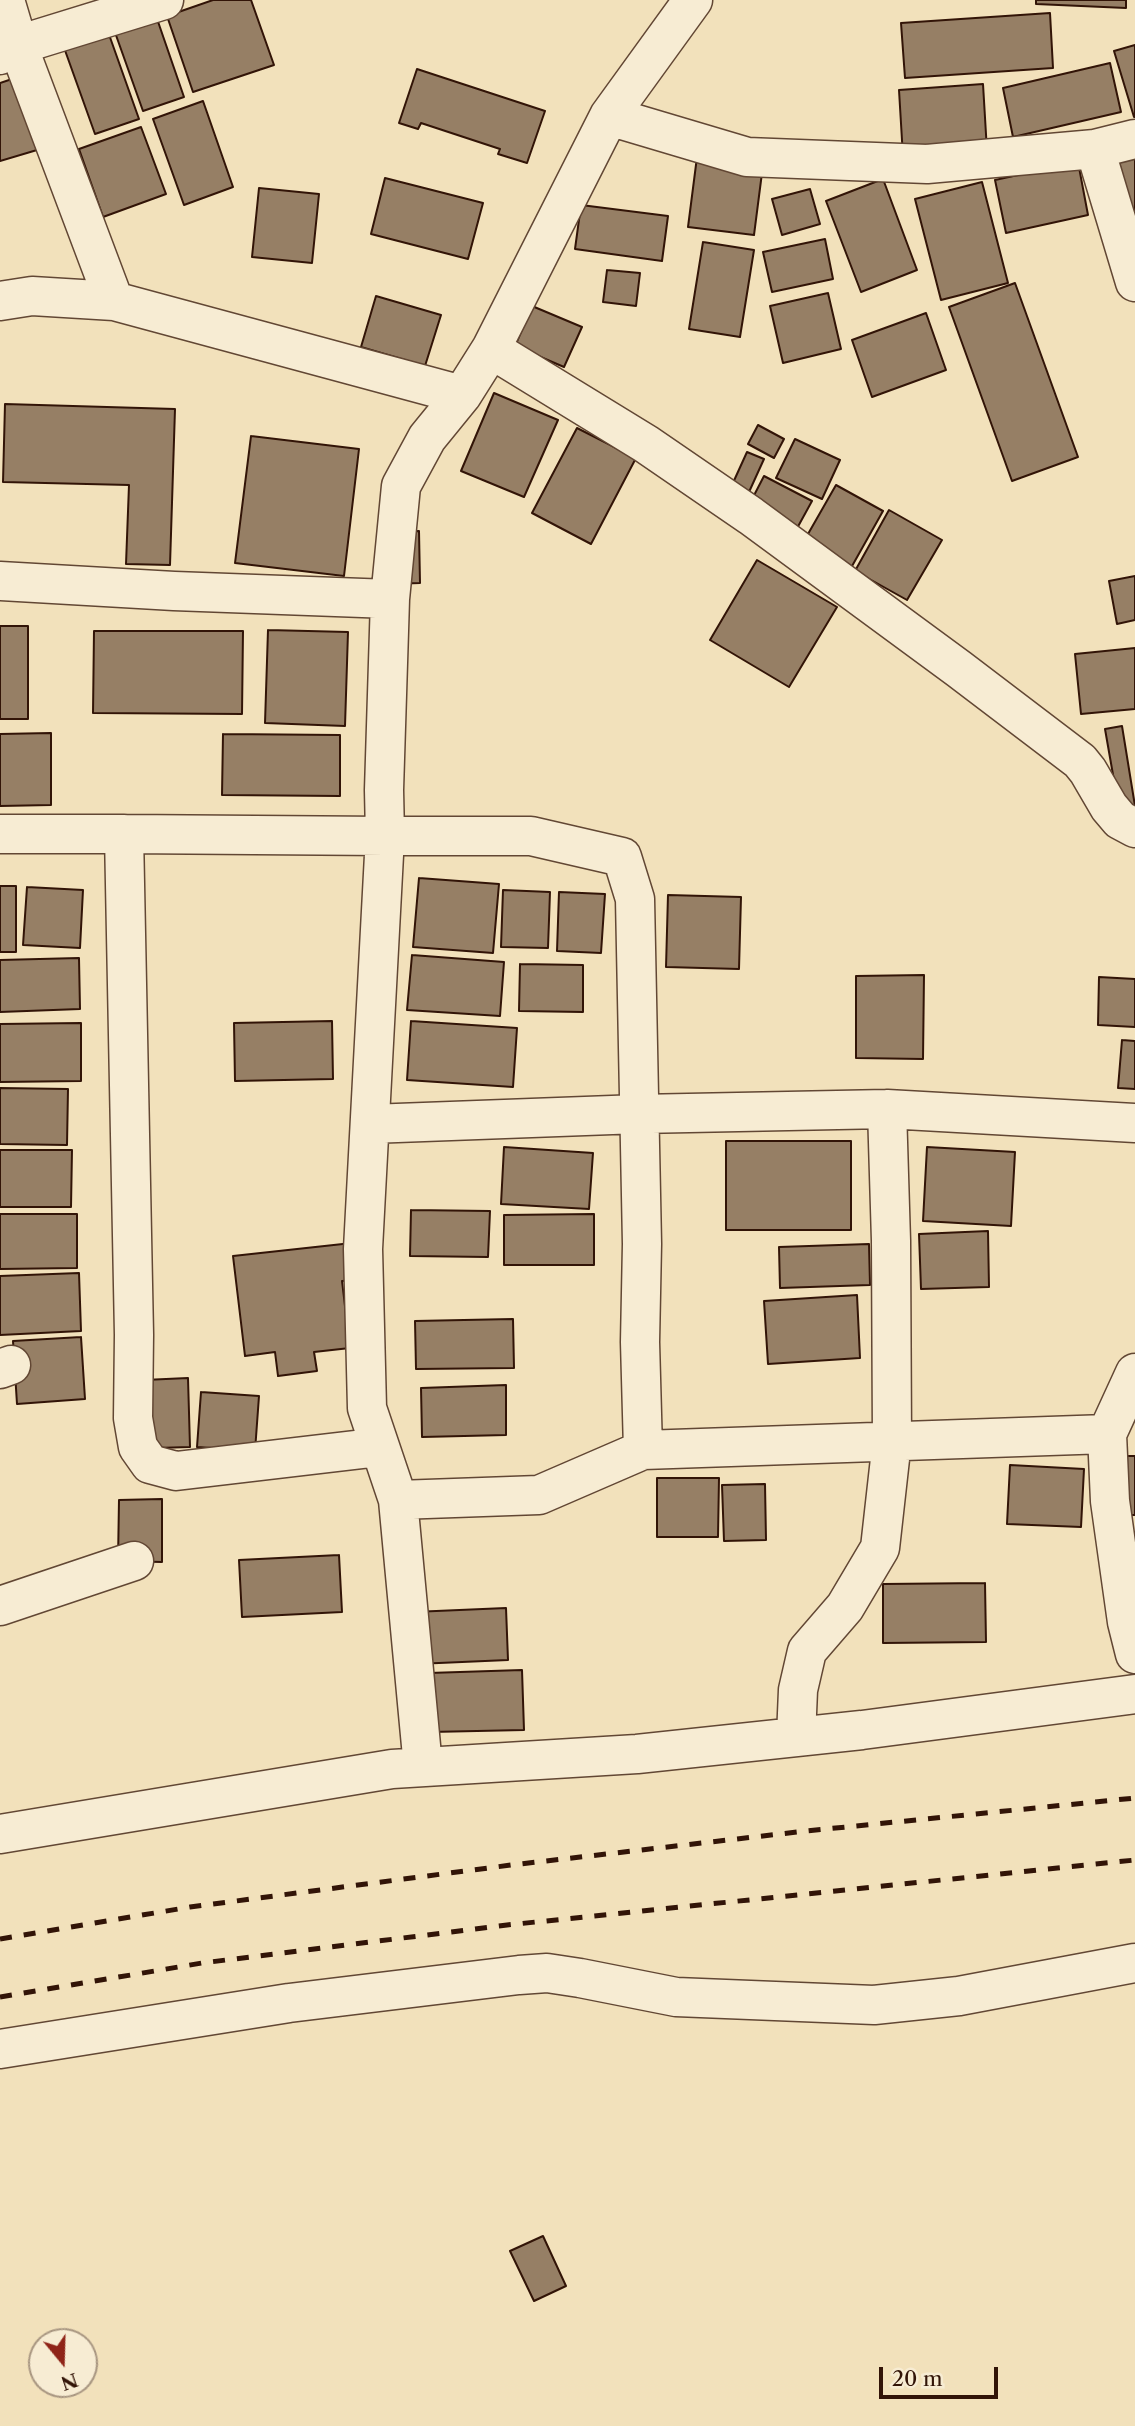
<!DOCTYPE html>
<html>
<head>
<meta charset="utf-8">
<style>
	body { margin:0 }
	#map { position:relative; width:1135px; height:2426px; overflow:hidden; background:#f2e1bb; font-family:"Libre Caslon Text",serif }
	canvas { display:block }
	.north { position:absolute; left:28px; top:2328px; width:70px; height:70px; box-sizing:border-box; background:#f7ecd3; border:2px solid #a89681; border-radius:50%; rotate:161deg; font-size:19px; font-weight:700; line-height:28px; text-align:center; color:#321407 }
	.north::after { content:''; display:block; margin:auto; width:24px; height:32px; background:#8f2418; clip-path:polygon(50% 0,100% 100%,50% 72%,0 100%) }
	.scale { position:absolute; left:879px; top:2367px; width:119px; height:32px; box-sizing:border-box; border:4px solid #321407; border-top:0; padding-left:9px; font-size:21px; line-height:24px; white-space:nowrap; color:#321407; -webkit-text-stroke:5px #f7ecd3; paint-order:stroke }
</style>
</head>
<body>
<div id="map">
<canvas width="1135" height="2426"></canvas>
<div class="north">N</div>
<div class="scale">20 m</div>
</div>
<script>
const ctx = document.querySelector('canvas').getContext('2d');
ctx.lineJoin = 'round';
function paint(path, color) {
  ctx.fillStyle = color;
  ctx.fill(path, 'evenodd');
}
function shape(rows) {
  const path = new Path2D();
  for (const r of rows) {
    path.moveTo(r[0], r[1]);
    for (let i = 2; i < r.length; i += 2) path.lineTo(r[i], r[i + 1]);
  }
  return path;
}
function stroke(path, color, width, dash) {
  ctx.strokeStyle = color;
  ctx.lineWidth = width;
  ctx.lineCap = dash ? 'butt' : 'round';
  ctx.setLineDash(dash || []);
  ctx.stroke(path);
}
const building = shape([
	[213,0,251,0,274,65,193,92,167,16,213,0],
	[1036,0,1126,0,1126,8,1036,4,1036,0],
	[154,10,184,97,143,111,112,24,154,10],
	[1050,13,1053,68,905,78,901,23,1050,13],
	[106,26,139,119,95,134,62,42,106,26],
	[1135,45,1135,117,1134,117,1114,51,1135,45],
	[1110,63,1121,112,1013,137,1003,88,1110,63],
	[417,69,545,111,527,163,498,154,500,149,421,123,418,129,399,123,417,69],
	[15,78,37,150,0,161,0,83,15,78],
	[983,84,987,151,903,157,899,90,983,84],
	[203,101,233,187,184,205,153,119,203,101],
	[141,127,166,194,103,217,79,149,141,127],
	[1135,152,1135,221,1117,155,1135,152],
	[697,157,763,165,754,235,688,227,697,157],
	[1078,162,1088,215,1006,233,995,180,1078,162],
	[385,178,483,203,468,259,371,234,385,178],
	[883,179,917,270,861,292,826,201,883,179],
	[982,182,1008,283,941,300,915,199,982,182],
	[259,188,319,194,312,263,252,257,259,188],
	[810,189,820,224,782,235,772,199,810,189],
	[581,205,668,216,662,261,575,249,581,205],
	[825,239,833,279,772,292,763,252,825,239],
	[703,242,754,250,740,337,689,329,703,242],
	[607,270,640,273,636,306,603,302,607,270],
	[1015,283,1078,457,1012,481,949,307,1015,283],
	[828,293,841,349,783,363,770,306,828,293],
	[376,296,441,315,425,366,361,347,376,296],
	[532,306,582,327,564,367,515,346,532,306],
	[926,313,946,370,872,397,852,340,926,313],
	[494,393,558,420,524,497,461,471,494,393],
	[5,404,175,409,170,565,126,564,129,485,3,482,5,404],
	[758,425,784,439,774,458,748,444,758,425],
	[577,428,636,458,591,544,532,513,577,428],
	[251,436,359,449,344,576,235,563,251,436],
	[795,439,840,460,822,499,776,478,795,439],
	[747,452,764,459,744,503,727,496,747,452],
	[764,476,812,501,795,532,748,507,764,476],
	[836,485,883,511,847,575,800,548,836,485],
	[889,510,942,540,907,600,855,571,889,510],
	[419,531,420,583,391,584,389,532,419,531],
	[757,560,837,607,789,687,710,640,757,560],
	[1135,576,1135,620,1117,624,1109,581,1135,576],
	[0,626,28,626,28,719,0,719,0,626],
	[268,630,348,632,345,726,265,723,268,630],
	[94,631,243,631,242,714,93,713,94,631],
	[1135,648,1135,709,1081,714,1075,654,1135,648],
	[1122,726,1135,806,1119,809,1105,729,1122,726],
	[51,733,51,805,0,806,0,734,51,733],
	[223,734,340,735,340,796,222,795,223,734],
	[419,878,499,884,493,953,413,947,419,878],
	[0,886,16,886,16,952,0,952,0,886],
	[27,887,83,890,80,948,23,945,27,887],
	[503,890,550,892,548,948,501,947,503,890],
	[559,892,605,894,601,953,557,951,559,892],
	[668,895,741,897,739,969,666,967,668,895],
	[412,955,504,962,500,1016,407,1010,412,955],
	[79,958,80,1009,0,1012,0,960,79,958],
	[520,964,583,965,583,1012,519,1011,520,964],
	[924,975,923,1059,856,1058,856,976,924,975],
	[1099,977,1135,979,1135,1027,1098,1025,1099,977],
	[332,1021,333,1079,235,1081,234,1023,332,1021],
	[411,1021,517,1028,513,1087,407,1080,411,1021],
	[81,1023,81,1081,0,1082,0,1024,81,1023],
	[1122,1040,1135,1041,1135,1089,1118,1088,1122,1040],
	[0,1088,68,1089,67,1145,0,1144,0,1088],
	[726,1141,851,1141,851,1230,726,1230,726,1141],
	[504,1147,593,1153,589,1209,501,1204,504,1147],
	[927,1147,1015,1152,1011,1226,923,1221,927,1147],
	[0,1150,72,1150,71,1207,0,1207,0,1150],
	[411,1210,490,1211,488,1257,410,1256,411,1210],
	[0,1214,77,1214,77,1268,0,1269,0,1214],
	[594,1214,594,1265,504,1265,504,1215,594,1214],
	[988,1231,989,1287,921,1289,919,1234,988,1231],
	[352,1243,356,1280,342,1281,350,1348,314,1352,317,1371,278,1376,275,1352,245,1356,233,1256,352,1243],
	[869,1244,870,1285,780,1288,779,1247,869,1244],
	[79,1273,81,1331,0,1335,0,1276,79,1273],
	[857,1295,860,1358,768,1364,764,1301,857,1295],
	[513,1319,514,1368,416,1369,415,1321,513,1319],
	[81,1337,85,1399,17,1404,13,1341,81,1337],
	[188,1378,190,1447,123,1449,122,1381,188,1378],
	[506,1385,506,1435,422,1437,421,1388,506,1385],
	[201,1392,259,1396,255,1451,197,1447,201,1392],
	[1100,1456,1135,1456,1135,1515,1100,1515,1100,1456],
	[1010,1465,1084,1469,1081,1527,1007,1524,1010,1465],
	[657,1478,719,1478,718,1537,657,1537,657,1478],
	[765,1484,766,1540,724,1541,722,1485,765,1484],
	[162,1499,162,1562,118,1561,119,1500,162,1499],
	[339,1555,342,1612,242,1617,239,1560,339,1555],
	[985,1583,986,1642,883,1643,883,1584,985,1583],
	[506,1608,508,1660,416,1664,413,1612,506,1608],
	[522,1670,524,1730,430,1732,429,1673,522,1670],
	[543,2236,566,2286,534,2301,510,2251,543,2236]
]);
paint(building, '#967f65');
stroke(building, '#321407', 2);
const minor = shape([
	[5,0,21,54,114,301,462,395],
	[0,55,18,45,164,0],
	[609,116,747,157,927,164,1095,149,1135,139],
	[1095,149,1135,282],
	[0,301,32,296,114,301],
	[491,349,646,444,751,516,959,669,1080,761,1088,771,1109,807,1120,820,1135,828],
	[0,581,174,591,390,599],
	[0,834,124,834,385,836,531,836,622,857,635,899,642,1244,640,1342,643,1450,539,1495,398,1500,367,1408,363,1249,385,836,384,790,390,599,401,486,427,438,462,395,491,349,609,116,693,0],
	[124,834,134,1335,133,1418,138,1447,150,1464,176,1471,380,1447],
	[370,1124,639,1114,887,1109,1135,1123],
	[0,1369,11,1365],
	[1135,1373,1107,1434,1110,1501,1127,1622,1135,1654],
	[643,1450,1107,1434],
	[398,1500,423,1767],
	[0,1606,134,1561],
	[796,1737,798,1690,807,1651,845,1607,880,1548,892,1441,891,1241,887,1109],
	[0,1834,392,1769,637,1754,862,1730,1135,1694],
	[0,2049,289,2003,519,1975,547,1973,580,1978,676,1997,874,2005,959,1996,1135,1963]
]);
stroke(minor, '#624734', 41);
stroke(minor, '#f7ecd3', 38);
stroke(shape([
	[0,1939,190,1907,511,1865,806,1831,1135,1798],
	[0,1997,202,1963,507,1925,1135,1860]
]), '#321407', 5, [12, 12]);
</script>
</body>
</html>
